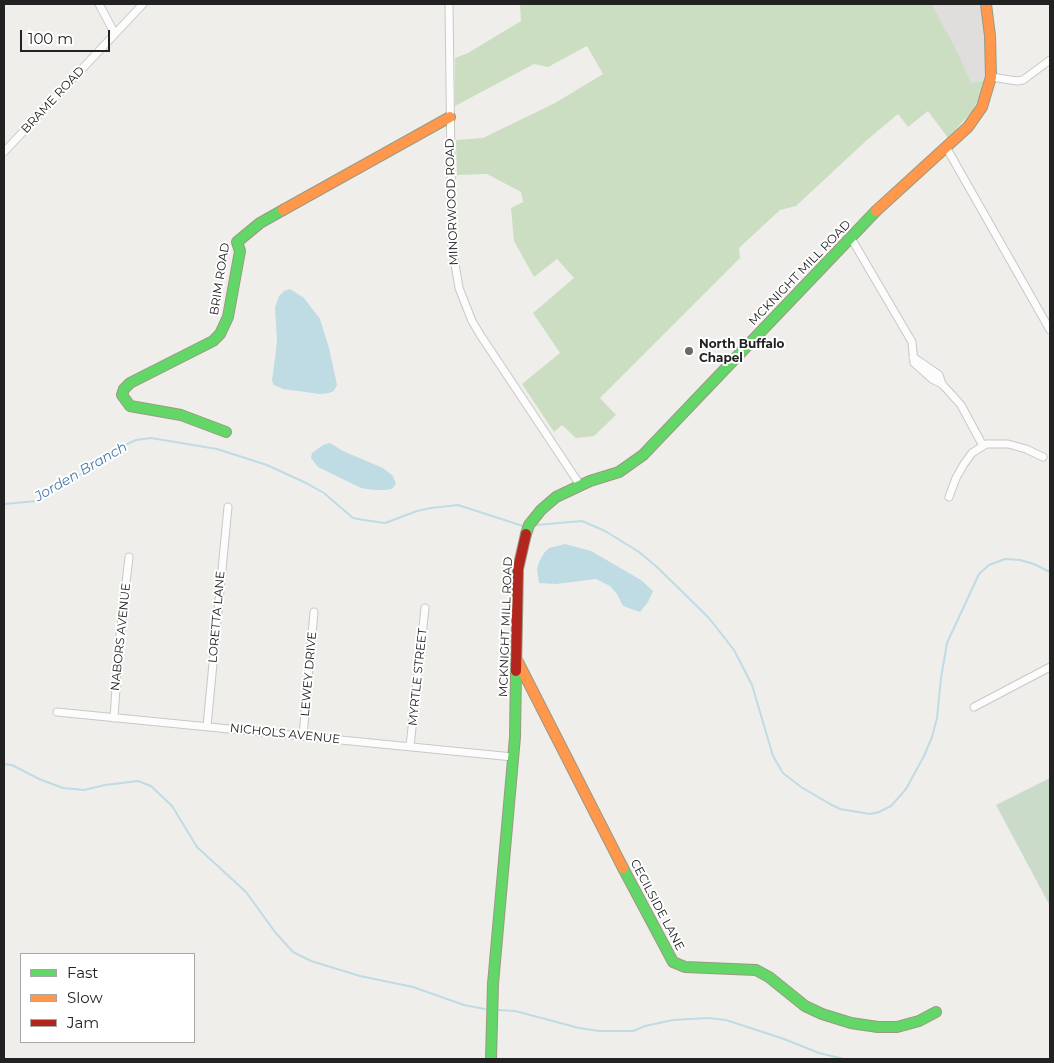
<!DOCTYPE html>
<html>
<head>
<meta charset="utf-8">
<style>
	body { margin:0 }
	#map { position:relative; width:1054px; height:1063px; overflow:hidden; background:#f0eeeb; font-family:Montserrat,sans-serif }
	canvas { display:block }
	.frame { position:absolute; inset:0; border:5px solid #222; pointer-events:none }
	.legend { position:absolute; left:20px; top:953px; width:175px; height:90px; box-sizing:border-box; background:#fff; border:1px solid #a7a7a7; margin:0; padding:6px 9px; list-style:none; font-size:15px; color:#222 }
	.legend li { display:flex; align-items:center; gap:10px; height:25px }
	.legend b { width:25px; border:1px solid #a7a7a7 }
	.scale { position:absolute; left:20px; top:30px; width:90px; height:22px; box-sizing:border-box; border:2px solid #222; border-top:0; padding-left:6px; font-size:15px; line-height:18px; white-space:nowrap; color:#222; -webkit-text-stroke:4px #fff; paint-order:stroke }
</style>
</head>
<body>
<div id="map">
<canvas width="1054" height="1063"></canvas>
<div class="frame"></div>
<ul class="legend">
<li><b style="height:6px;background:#63d668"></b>Fast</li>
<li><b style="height:6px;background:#ff974d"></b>Slow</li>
<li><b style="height:6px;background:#b3261e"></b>Jam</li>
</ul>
<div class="scale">100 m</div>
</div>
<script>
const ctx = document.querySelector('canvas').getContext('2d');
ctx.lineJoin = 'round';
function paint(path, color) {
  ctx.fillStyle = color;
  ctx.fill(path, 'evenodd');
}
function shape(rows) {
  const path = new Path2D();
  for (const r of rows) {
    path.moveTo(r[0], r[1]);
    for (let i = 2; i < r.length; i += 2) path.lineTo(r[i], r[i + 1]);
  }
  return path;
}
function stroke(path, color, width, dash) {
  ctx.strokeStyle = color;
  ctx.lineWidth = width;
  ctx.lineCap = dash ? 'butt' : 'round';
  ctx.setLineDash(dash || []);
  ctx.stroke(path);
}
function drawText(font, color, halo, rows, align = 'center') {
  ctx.font = font + ' Montserrat,sans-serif';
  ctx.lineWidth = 4;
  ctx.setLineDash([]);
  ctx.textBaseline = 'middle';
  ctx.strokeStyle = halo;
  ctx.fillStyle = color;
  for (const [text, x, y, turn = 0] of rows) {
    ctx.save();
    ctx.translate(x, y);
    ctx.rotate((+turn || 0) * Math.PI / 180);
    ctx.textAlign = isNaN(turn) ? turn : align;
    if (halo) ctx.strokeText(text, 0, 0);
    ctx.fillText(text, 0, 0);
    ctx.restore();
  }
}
paint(shape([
	[932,4,982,4,986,50,985,80,971,83,959,55]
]), '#dfdedc');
paint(shape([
	[520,4,932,4,959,55,971,83,985,80,981,94,972,111,948,138,928,111,908,127,898,114,867,140,796,206,780,210,739,248,740,258,600,398,616,415,594,436,576,438,562,425,554,432,522,384,560,353,533,313,574,278,557,259,534,277,514,241,511,208,523,202,521,192,487,174,457,175,456,140,483,138,555,103,603,74,587,46,548,67,534,64,455,106,455,58,468,53,521,21]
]), '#cbdec1');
paint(shape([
	[1050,778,1050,906,996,805]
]), '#cadbca');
paint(shape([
	[290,289,304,298,320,319,329,348,337,385,334,391,329,393,320,394,283,389,274,385,272,381,277,342,275,307,279,296,284,291],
	[330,443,343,451,383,468,393,476,396,484,392,489,384,490,373,490,361,488,318,467,311,458,312,453,323,445],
	[565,544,591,551,641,580,653,591,648,602,640,612,623,606,617,594,610,586,596,579,556,584,539,583,537,569,539,562,544,553,549,548]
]), '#bfdbe3');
stroke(shape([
	[4,504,37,501,94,466,121,447,136,440,151,438,217,449,267,465,306,483,324,493,353,518,364,520,385,523,417,511,431,508,458,505,523,526],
	[536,525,582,521,605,531,639,552,657,567,709,618,734,650,752,685,773,756,783,773,801,787,830,804,840,809,870,814,879,812,891,806,906,789,924,756,932,737,937,718,941,678,947,643,979,574,989,565,1005,559,1020,560,1034,564,1050,572],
	[4,764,12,765,39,779,63,788,84,790,105,785,138,781,151,786,172,806,197,847,246,892,275,932,293,952,311,961,360,976,413,987,464,1005,485,1009],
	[499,1010,515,1011,579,1028,599,1031,633,1031,645,1026,673,1020,708,1018,726,1020,784,1039,819,1053,844,1059]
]), '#bfdbe3', 2);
const street = shape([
	[99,4,115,34],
	[449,4,452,246,459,288,472,321,481,336,580,485],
	[991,77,1017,81,1023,80,1050,60],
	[946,147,1050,330],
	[4,152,143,4],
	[851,238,912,342,914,363,932,379,942,384],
	[913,357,939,375,942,384,961,405,983,446,986,444,1008,444,1026,449,1043,457],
	[949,497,956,478,964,464,972,453,983,446],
	[974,707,1050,667],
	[57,712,513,757],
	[114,718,119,644,129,557],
	[207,726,228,507],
	[303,736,314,612],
	[410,746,425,608]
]);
const fast = shape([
	[226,432,181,415,130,406,122,395,124,389,130,383,213,341,220,334,228,317,240,251,237,242,260,223,283,210],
	[526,534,529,525,541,510,556,497,590,481,619,472,643,455,876,211],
	[623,868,673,962,685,967,756,970,769,977,805,1006,822,1014,851,1023,878,1027,897,1027,919,1021,936,1012],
	[491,1059,493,984,515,737,516,671]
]);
const slow = shape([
	[283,210,450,117],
	[876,211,968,127,982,107,991,77,990,36,986,4],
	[518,662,623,868]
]);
const jam = shape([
	[516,671,518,569,526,534]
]);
stroke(street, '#c9c8c7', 9);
stroke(fast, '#999a82', 12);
stroke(slow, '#999a82', 12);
stroke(jam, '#999a82', 12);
stroke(street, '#fdfcfc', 7);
stroke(fast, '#63d668', 10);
stroke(slow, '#ff974d', 10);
stroke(jam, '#b3261e', 10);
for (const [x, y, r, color] of [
	[689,351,5,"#6a6968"]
]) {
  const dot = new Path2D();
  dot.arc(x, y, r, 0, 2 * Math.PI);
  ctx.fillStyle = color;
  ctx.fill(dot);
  stroke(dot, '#fff', 2);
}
drawText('12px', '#222', '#fff', [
	["BRAME ROAD",53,100,-47],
	["MINORWOOD ROAD",452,202,-92],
	["MCKNIGHT MILL ROAD",800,273,-46],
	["BRIM ROAD",220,279,-81],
	["LORETTA LANE",217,617,-85],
	["MCKNIGHT MILL ROAD",506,627,-88],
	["NABORS AVENUE",121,637,-84],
	["LEWEY DRIVE",309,674,-85],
	["MYRTLE STREET",418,677,-84],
	["NICHOLS AVENUE",285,734,6],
	["CECILSIDE LANE",657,905,62]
]);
drawText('bold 12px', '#222', '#fff', [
	["North Buffalo",699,344],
	["Chapel",699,358]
], 'left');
drawText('italic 14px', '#4a7aab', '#fff', [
	["Jorden Branch",81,472,-30]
]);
</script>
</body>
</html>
